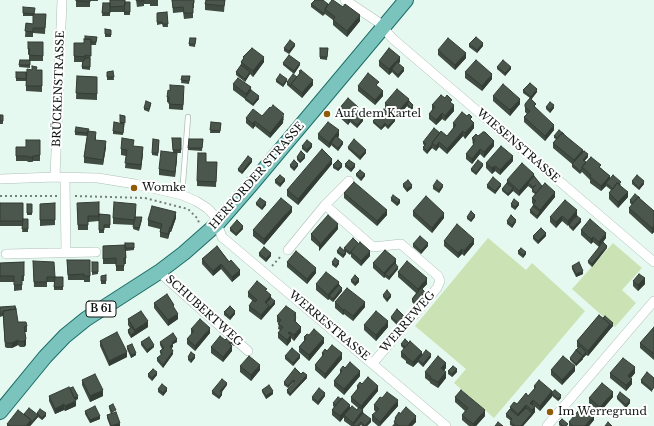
<!DOCTYPE html>
<html>
<head>
<meta charset="utf-8">
<style>
	body { margin:0 }
	canvas { display:block; background:#e6f9f0 }
</style>
</head>
<body>
<canvas width="654" height="426"></canvas>
<script>
const ctx = document.querySelector('canvas').getContext('2d');
ctx.lineJoin = 'round';
function paint(path, color) {
  ctx.fillStyle = color;
  ctx.fill(path, 'evenodd');
}
function shape(rows) {
  const path = new Path2D();
  for (const r of rows) {
    path.moveTo(r[0], r[1]);
    for (let i = 2; i < r.length; i += 2) path.lineTo(r[i], r[i + 1]);
  }
  return path;
}
function stroke(path, color, width, dash) {
  ctx.strokeStyle = color;
  ctx.lineWidth = width;
  ctx.lineCap = dash ? 'butt' : 'round';
  ctx.setLineDash(dash || []);
  ctx.stroke(path);
}
function drawText(font, color, halo, rows, align = 'center') {
  ctx.font = font + ' "Libre Baskerville",serif';
  ctx.lineWidth = 4;
  ctx.setLineDash([]);
  ctx.textBaseline = 'middle';
  ctx.strokeStyle = halo;
  ctx.fillStyle = color;
  for (const [text, x, y, turn = 0] of rows) {
    ctx.save();
    ctx.translate(x, y);
    ctx.rotate((+turn || 0) * Math.PI / 180);
    ctx.textAlign = isNaN(turn) ? turn : align;
    if (halo) ctx.strokeText(text, 0, 0);
    ctx.fillText(text, 0, 0);
    ctx.restore();
  }
}
paint(shape([
	[488,238,526,270,532,263,585,311,494,418,454,383,466,369,415,326],
	[613,243,642,268,622,290,636,303,615,327,572,289]
]), '#cbe3b4');
const lane = shape([
	[182,195,188,117]
]);
const street = shape([
	[345,0,378,22,393,39,654,262],
	[55,177,62,0],
	[65,178,66,253],
	[0,179,55,177,98,178,135,184,182,195,196,201,207,208,214,215,222,237,446,426],
	[325,205,373,247,401,244,438,276,440,281,437,288,373,363],
	[288,250,325,205,349,181],
	[6,254,96,252],
	[159,272,248,351],
	[547,426,654,301]
]);
const primary = shape([
	[0,412,45,357,65,336,86,319,159,272,184,253,218,223,251,185,406,0]
]);
stroke(lane, '#adbfb7', 6);
stroke(street, '#adbfb7', 10);
stroke(primary, '#1b6d65', 16);
stroke(shape([
	[0,196,57,196],
	[75,196,145,198,188,209,198,219,199,224],
	[272,266,281,256]
]), '#73807a', 2, [2, 3]);
stroke(lane, '#fff', 4.5);
stroke(street, '#fff', 9);
stroke(primary, '#7bc4be', 14);
paint(shape([
	[76,0,98,0,98,1,90,1,90,7,76,7],
	[136,0,158,0,158,6,150,6,150,4,144,4,144,6,137,7],
	[172,0,194,0,194,8,193,8,193,18,184,19,183,12,173,13],
	[225,0,224,12,205,10,205,4],
	[130,2,130,15,124,15,124,12,110,12,110,16,102,16,103,3],
	[311,4,328,4,360,21,347,37,333,25,333,20,325,14,323,16,311,7],
	[23,7,35,14,46,14,45,34,33,33,33,37,25,37,26,23,33,24,33,16,23,16],
	[167,12,168,27,163,27,162,24,157,25,157,13],
	[105,29,111,30,111,37,105,37],
	[97,37,96,45,91,45,90,70,82,69,82,62,74,62,74,43,84,43],
	[190,38,196,38,195,47,189,46],
	[28,42,43,42,43,61,30,61,30,68,19,67,20,60,29,60,29,55,28,54],
	[469,44,483,46,477,53,469,47],
	[295,46,289,54,284,51,284,48],
	[320,48,328,48,327,60,320,59],
	[438,50,466,58,455,70,438,55],
	[243,57,264,62,253,77,250,74,245,82,236,75,236,72,241,65,241,62,243,59],
	[379,61,400,62,398,63,404,71,398,78,392,72,389,75,379,66],
	[283,63,300,65,294,74,283,65],
	[497,67,511,69,505,76,497,69],
	[42,70,42,92,26,91,26,81,16,81,16,72,26,72],
	[113,71,114,80,107,80,107,72],
	[299,71,313,85,302,98,287,85,287,82,297,77,299,74],
	[465,72,492,79,482,91,465,78],
	[77,76,97,77,97,100,76,99],
	[182,76,190,76,189,84,181,83],
	[276,80,287,81,283,87,276,82],
	[233,84,259,99,253,106,245,100,245,99,233,90],
	[358,86,379,87,383,96,375,105,358,91],
	[523,90,537,92,531,99,536,109,554,130,545,141,524,122,524,117,527,114,525,112,525,104,530,98,523,93],
	[184,92,183,110,169,109,169,103,167,102,167,97],
	[493,96,520,104,510,116,493,101],
	[409,101,413,108,411,111,407,106,397,118,385,109,385,103],
	[452,104,454,111,445,121,442,119,436,125,429,119,429,114,432,110,432,105],
	[151,105,149,112,144,110,144,108],
	[546,107,554,108,550,113,546,109],
	[338,110,358,112,357,113,363,121,357,128,350,122,348,125,338,116],
	[0,115,3,115,3,124,0,124],
	[120,115,125,119,123,135,113,134,113,131,120,123],
	[262,116,284,119,283,120,283,123,270,138,255,126,253,129,246,123,246,118],
	[373,121,395,121,388,129,385,126,381,130,373,123],
	[472,121,474,128,465,139,463,136,447,154,439,147,436,151,432,148,427,154,423,150,423,147,425,146,423,144,423,142,440,133,447,136,453,128,453,123],
	[211,122,221,123,220,133,210,133],
	[89,131,96,137,96,140,106,147,103,165,84,163,84,157,87,136,75,135,75,132],
	[318,134,339,136,338,137,343,144,338,151,331,145,329,148,318,139],
	[564,134,588,157,584,161,586,162,601,168,610,178,621,184,620,185,628,197,618,208,609,199,609,193,611,190,606,186,601,191,590,183,590,180,582,172,580,174,572,167,572,164,553,148,553,143,556,139,554,138,554,136],
	[172,138,181,138,181,153,175,153,177,159,175,177,159,175,159,169,173,153],
	[472,138,494,146,484,158,480,154,472,164,466,159,466,154,473,145],
	[153,139,159,142,158,156,152,155],
	[189,139,203,139,202,151,188,150],
	[40,140,40,161,33,161,32,162,28,162,27,161,16,161,16,147,26,147],
	[134,146,143,153,141,170,125,168,126,156,121,155,121,149],
	[302,146,312,147,307,153,302,149],
	[348,147,366,153,360,160,348,149],
	[297,157,305,158,300,163,297,160],
	[513,161,500,175,495,171,492,174,486,168,486,163],
	[206,162,217,162,216,187,197,186,197,181],
	[252,162,242,174,238,171,238,169],
	[332,164,298,205,287,196,287,190],
	[345,164,355,167,351,172,345,167],
	[290,165,298,166,294,171,290,167],
	[333,165,342,167,338,171,333,168],
	[483,166,476,175,471,171,471,169],
	[356,174,365,176,361,181,356,176],
	[534,176,542,186,555,197,537,219,530,213,530,210,533,207,533,204,532,203,532,198,535,194,532,192,532,189,528,186,519,196,513,191,508,196,502,191,502,189,507,183,507,180],
	[275,180,285,181,280,187,275,183],
	[632,181,644,184,639,190,632,184],
	[403,184,412,188,407,192,403,187],
	[487,185,501,186,495,194,487,188],
	[433,186,443,187,439,193,433,189],
	[344,193,387,215,377,226,344,198],
	[391,198,400,203,397,206,391,201],
	[640,199,654,211,654,232,652,234,629,213,629,208,632,205,630,203,630,200],
	[0,203,23,220,28,219,28,232,22,232,23,226,0,226],
	[55,203,55,225,40,226,40,204],
	[256,203,266,205,262,210,256,205],
	[27,204,32,204,32,215,27,215],
	[511,204,519,205,515,210,511,207],
	[77,208,99,214,110,215,110,228,104,228,104,233,99,233,99,221,88,222,88,230,78,230],
	[136,209,135,217,142,220,139,231,133,229,134,225,113,224,113,218],
	[577,210,568,226,562,221,556,228,550,222,550,217],
	[413,211,444,218,432,233,413,216],
	[292,212,264,245,253,236,253,230],
	[467,217,475,217,471,222,467,219],
	[176,218,171,232,170,232,168,239,160,237,160,229,148,226,148,220],
	[507,221,516,222,512,228,507,224],
	[581,222,573,231,569,227,569,225],
	[230,228,243,229,236,236,230,231],
	[338,229,319,251,319,247,311,240,311,234],
	[581,230,606,238,599,247,593,242,591,244,581,235],
	[533,236,546,236,538,244,533,239],
	[444,241,474,244,464,256,462,254,458,258,444,246],
	[134,243,134,250,126,251,126,264,124,264,124,271,116,271,116,264,103,264,103,246,125,245],
	[413,244,428,246,421,254,413,247],
	[217,246,240,275,232,282,221,269,213,276,202,264,202,259],
	[344,248,370,256,361,266,351,257,351,254,350,255,346,252,346,254,343,258,337,253,337,251,344,250],
	[607,248,592,267,588,263,588,261],
	[518,251,526,254,523,258,518,254],
	[259,253,271,256,266,262,259,256],
	[67,260,90,260,90,282,84,282,84,280,68,280],
	[33,261,55,277,63,277,63,290,54,290,54,282,47,282,47,287,34,287],
	[24,262,24,281,22,281,22,290,14,291,14,282,0,282,0,263],
	[92,262,98,262,98,274,92,275],
	[287,262,316,273,307,284,287,267],
	[332,262,339,264,336,268,332,265],
	[373,263,398,269,389,280,385,277,384,278,373,268],
	[572,266,583,274,576,277,572,269],
	[398,272,427,284,422,289,425,295,416,306,412,302,412,299,416,293,398,277],
	[106,275,106,284,101,284,101,276],
	[351,280,359,282,355,286,351,282],
	[633,281,645,284,638,291,633,286],
	[316,284,339,285,342,291,333,302,329,299,328,300,316,290],
	[267,291,275,304,261,320,249,311,249,306,253,301,248,297,248,292],
	[383,295,391,297,387,302,383,297],
	[335,302,365,307,353,321,344,314,343,315,335,308],
	[154,303,174,308,178,319,168,326,154,308],
	[0,307,18,322,27,326,27,332,25,332,26,345,24,347,20,347,18,345,12,348,7,348,5,347,3,316,0,317],
	[224,312,235,314,230,320,224,315],
	[296,313,296,322,301,332,294,341,291,338,291,341,287,346,278,338,278,333,280,330,278,329,279,323,277,322,277,316],
	[599,315,613,326,588,356,586,355,583,358,583,359,576,366,570,360,570,358,576,351,576,350,578,348,577,347,577,341],
	[391,317,404,318,398,326,391,319],
	[128,319,148,327,131,338,128,333,128,330,130,328,128,325],
	[364,325,388,327,376,341,364,330],
	[654,327,654,360,640,348,640,343],
	[191,329,210,333,195,351,187,344,187,339,191,335],
	[309,335,324,343,309,361,299,352,299,347,304,341,304,337],
	[225,340,237,342,234,346,231,344,232,351,223,362,211,353,211,347],
	[100,341,127,357,109,366,100,346],
	[141,342,154,347,147,353,141,345],
	[160,342,177,342,173,344,173,347,171,348,173,354,163,368,157,361,157,358,161,355,160,353,160,351,162,349,160,345],
	[401,344,422,354,431,357,423,367,418,362,413,367,406,363,406,361,401,357,401,352,404,349,401,346],
	[127,346,136,355,131,358,127,349],
	[327,351,342,359,325,379,315,370,315,365,322,357,322,353],
	[285,356,300,358,293,366,285,359],
	[188,357,195,358,191,363,188,360],
	[240,366,260,370,251,381,240,372],
	[345,368,360,376,344,395,334,386,334,381,340,374,340,370],
	[446,368,444,371,446,378,438,388,430,383,430,382,425,378,425,372],
	[551,370,575,371,562,385,551,375],
	[448,371,457,372,452,377,448,374],
	[610,373,635,373,631,378,632,384,626,391,610,378],
	[148,374,157,375,152,381,148,377],
	[301,374,307,378,290,396,287,393,287,390,294,383,293,382,288,388,284,385,284,382],
	[654,378,652,392,641,383,641,380],
	[82,380,103,396,90,402,82,385],
	[362,384,378,391,363,409,363,413,371,422,367,426,362,426,361,425,360,426,351,426,344,421,344,417,340,422,332,415,332,410,334,407,333,406,333,403,357,410,358,408,351,402,351,397,357,390,357,386],
	[227,385,222,392,222,395,219,399,212,394,212,391],
	[534,386,552,392,561,398,558,401,552,396,540,411,533,405,535,412,523,426,512,426,510,425,510,422,511,421,506,417,506,414,510,409,510,407,517,404,528,396,534,389],
	[158,389,167,391,163,396,158,392],
	[262,390,273,394,266,399,262,392],
	[49,396,78,399,75,400,76,406,65,411,64,410,55,414,49,401],
	[325,396,318,405,312,400,312,397],
	[455,397,485,416,476,426,469,426,462,420,462,415,465,411,455,402],
	[613,397,600,412,589,403,589,398],
	[617,397,630,403,626,408,617,399],
	[382,398,398,406,380,426,378,426,372,421,372,415,376,412,374,410,374,405],
	[109,406,120,426,110,426,107,418,107,415,111,414,109,408],
	[85,411,100,419,90,423,85,414],
	[24,414,37,414,46,416,42,420,38,417,31,425,30,426,7,426,7,424],
	[400,414,416,422,412,426,392,426,394,424,395,418],
	[594,420,589,426,569,426,569,422],
	[559,422,568,426,560,426,559,425]
]), '#404b41');
paint(shape([
	[360,15,360,21,347,37,347,31],
	[483,43,483,46,477,53,477,50],
	[295,44,295,46,289,54,289,51],
	[466,53,466,58,455,70,455,65],
	[264,57,264,62,253,77,253,71],
	[400,57,400,62,393,70,392,69,392,72,389,75,389,69],
	[300,63,300,65,294,74,294,71],
	[511,67,511,69,505,76,505,73],
	[404,68,404,71,398,78,398,75],
	[250,72,250,74,245,82,245,79],
	[492,74,492,79,482,91,482,86],
	[287,79,287,81,283,87,283,85],
	[313,80,313,85,302,98,302,93],
	[251,87,251,93,246,99,246,94],
	[537,89,537,92,531,100,531,97],
	[383,91,383,96,375,105,375,100],
	[259,96,259,99,253,106,253,104],
	[409,99,409,104,407,104,407,106,397,118,397,113],
	[520,99,520,104,510,116,510,110],
	[413,105,413,108,411,111,411,108],
	[454,105,454,111,445,121,445,116],
	[554,105,554,108,550,113,550,110],
	[358,107,358,112,352,120,350,119,350,122,348,125,348,119],
	[442,113,442,119,436,125,436,120],
	[284,114,283,123,270,138,270,133],
	[363,118,363,121,357,128,357,125],
	[395,119,395,121,388,129,388,126],
	[255,121,255,126,253,129,253,124],
	[385,123,385,126,381,130,381,128],
	[474,123,474,128,465,139,465,133],
	[554,125,554,130,545,141,545,136],
	[339,130,339,136,332,144,331,143,331,146,329,148,329,143],
	[463,131,463,136,447,154,447,149],
	[106,141,106,147,103,165,103,160],
	[494,141,494,146,484,158,484,152],
	[343,142,343,144,338,151,338,148],
	[439,142,439,147,436,151,436,146],
	[312,144,312,147,307,153,307,150],
	[432,145,432,148,427,154,427,151],
	[143,147,143,153,141,170,141,165],
	[480,149,480,154,472,164,472,159],
	[366,150,366,153,360,160,360,157],
	[583,150,583,155,574,165,574,160],
	[177,153,177,159,175,177,175,172],
	[588,154,588,157,583,163,583,160],
	[305,155,305,158,300,163,300,161],
	[33,156,33,161,32,162,32,157],
	[513,156,513,161,500,175,500,170],
	[252,159,252,162,242,174,242,172],
	[332,159,332,164,298,205,298,199],
	[298,164,298,166,294,171,294,168],
	[342,164,342,167,338,171,338,169],
	[355,164,355,167,351,172,351,169],
	[483,164,483,166,476,175,476,173],
	[495,166,495,171,492,174,492,168],
	[365,174,365,176,361,181,361,178],
	[534,174,534,179,528,183,528,186,519,196,519,191],
	[610,176,610,181,606,183,606,186,601,191,601,186],
	[285,179,285,181,280,187,280,184],
	[644,181,644,184,639,190,639,188],
	[501,184,501,186,495,194,495,191],
	[412,185,412,188,407,192,407,189],
	[443,185,443,187,439,193,439,190],
	[513,188,513,191,508,196,508,194],
	[555,192,555,197,537,219,537,216,540,212,540,210],
	[628,192,628,197,618,208,618,202],
	[400,200,400,203,397,206,397,203],
	[266,202,266,205,262,210,262,208],
	[519,203,519,205,515,210,515,207],
	[292,207,292,212,264,245,264,239],
	[387,210,387,215,377,226,377,221],
	[577,210,577,216,568,226,568,221],
	[176,212,176,218,171,232,171,227],
	[444,213,444,218,432,233,432,228],
	[475,215,475,217,471,222,471,220],
	[562,216,562,221,556,228,556,222],
	[581,219,581,222,573,231,573,228],
	[516,220,516,222,512,228,512,225],
	[338,224,338,229,319,251,319,246],
	[243,226,243,229,236,236,236,234],
	[654,226,654,232,652,234,652,228],
	[170,227,170,232,168,239,168,234],
	[546,233,546,236,538,244,538,241],
	[606,233,606,238,599,247,599,242],
	[593,237,593,242,591,244,591,239],
	[474,239,474,244,464,256,464,251],
	[428,243,428,246,421,254,421,251],
	[607,246,607,248,592,267,592,264],
	[462,249,462,254,458,258,458,253],
	[370,251,370,256,361,266,361,261],
	[346,252,346,254,343,258,343,255],
	[526,252,526,254,523,258,523,255],
	[271,253,271,256,266,262,266,259],
	[396,259,396,265,385,274,385,277,384,278,384,273],
	[339,261,339,264,336,268,336,266],
	[221,264,221,269,213,276,213,271],
	[398,267,398,269,389,280,389,277],
	[316,268,316,273,307,284,307,279],
	[240,270,240,275,232,282,232,277],
	[583,271,583,274,576,277,576,274],
	[427,278,427,284,418,294,418,289],
	[645,278,645,284,638,291,638,285],
	[359,279,359,282,355,286,355,283],
	[339,282,339,288,329,296,329,299,328,300,328,295],
	[342,288,342,291,333,302,333,299],
	[425,292,425,295,416,306,416,303],
	[271,295,271,301,266,306,265,302],
	[391,295,391,297,387,302,387,299],
	[275,301,275,304,261,320,261,315,269,306],
	[365,302,365,307,353,321,353,316],
	[344,309,344,314,343,315,343,310],
	[235,311,235,314,230,320,230,317],
	[178,314,178,319,168,326,168,320],
	[404,316,404,318,398,326,398,323],
	[148,321,148,327,131,338,131,335,135,332,135,330],
	[388,321,388,327,376,341,376,335],
	[613,323,613,326,610,329,610,327],
	[610,324,610,329,588,356,588,351],
	[301,327,301,332,294,341,294,335],
	[210,328,210,333,195,351,195,346],
	[290,332,290,337,291,335,291,341,287,346,287,340,288,333],
	[324,338,324,343,309,361,309,355],
	[26,339,26,345,24,347,24,341],
	[177,339,177,342,173,344,173,347,170,349,170,346,172,342],
	[18,340,18,345,12,348,12,343],
	[237,340,237,342,234,346,234,343],
	[154,345,154,347,147,353,147,350],
	[232,346,232,351,223,362,223,357],
	[173,351,173,354,163,368,163,365],
	[127,352,127,357,109,366,109,361],
	[422,352,422,357,418,360,418,362,413,367,413,362],
	[586,352,586,355,583,358,583,356],
	[136,353,136,355,131,358,131,355],
	[342,353,342,359,325,379,325,374],
	[431,354,431,357,423,367,423,364],
	[195,355,195,358,191,363,191,360],
	[300,355,300,358,293,366,293,363],
	[583,356,583,359,576,366,576,364],
	[446,363,446,368,441,374,441,368],
	[260,365,260,370,251,381,251,375],
	[575,366,575,371,562,385,562,380],
	[635,367,635,373,628,381,628,376],
	[457,369,457,372,452,377,452,374],
	[360,371,360,376,344,395,344,389],
	[157,372,157,375,152,381,152,378],
	[446,372,446,378,438,388,438,382],
	[307,375,307,378,290,396,290,394],
	[632,379,632,384,626,391,626,385],
	[293,380,293,382,288,388,288,386],
	[227,383,227,385,220,394,220,391],
	[378,386,378,391,361,411,361,406],
	[167,388,167,391,163,396,163,393],
	[103,390,103,396,90,402,90,396],
	[273,391,273,394,266,399,266,396],
	[552,391,552,397,540,411,540,406],
	[222,392,222,395,219,399,219,397],
	[613,392,613,397,600,412,600,407],
	[325,393,325,396,318,405,318,402],
	[561,395,561,398,558,401,558,399],
	[78,396,78,399,73,401,73,398],
	[398,400,398,406,380,426,380,422],
	[533,400,533,405,530,403],
	[630,400,630,403,626,408,626,405],
	[76,401,76,406,65,411,65,406],
	[64,404,64,410,55,414,55,409],
	[350,405,350,410,344,415,344,417,340,422,340,416],
	[526,405,526,410,518,419,518,414],
	[535,407,535,412,532,416,532,410],
	[363,410,363,415,353,425,353,426,353,423],
	[485,410,485,416,476,426,473,426,473,424],
	[46,413,46,416,42,420,42,418],
	[532,413,532,416,523,426,521,426],
	[38,415,38,417,31,425,31,423],
	[594,415,594,420,589,426,585,426],
	[100,416,100,419,90,423,90,420],
	[416,416,416,422,412,426,408,426],
	[371,419,371,422,367,426,365,426],
	[31,420,31,425,30,426,26,426],
	[120,423,120,426,112,426]
]), '#343d35');
const building = shape([
	[76,0,90,0,90,2,76,1,76,0],
	[110,0,125,0,125,6,110,7,110,0],
	[136,0,144,0,144,1,137,1,136,0],
	[172,0,194,0,194,3,193,3,193,13,184,13,183,7,173,8,172,0],
	[206,0,225,0,224,6,205,4,206,0],
	[315,0,323,0,328,4,325,9,325,11,323,13,311,4,315,0],
	[332,0,333,0,343,7,345,4,360,15,347,31,333,20,335,17,325,9,332,0],
	[125,2,130,2,130,12,124,12,125,2],
	[103,3,110,3,110,13,102,13,103,3],
	[23,7,35,8,34,14,23,13,23,7],
	[167,12,168,24,163,24,162,22,157,22,157,13,167,12],
	[33,14,46,14,45,28,33,28,33,32,25,31,26,23,33,24,33,14],
	[105,29,111,30,111,35,105,34,105,29],
	[85,36,97,37,96,42,91,42,91,39,85,39,85,36],
	[476,37,483,43,477,50,469,44,476,37],
	[190,38,196,38,195,44,189,44,190,38],
	[448,38,466,53,455,65,438,50,448,38],
	[84,39,91,39,91,56,85,55,85,57,74,56,74,43,84,43,84,39],
	[290,40,295,44,289,51,284,48,290,40],
	[28,42,43,42,43,56,29,55,30,49,28,49,28,42],
	[252,48,264,57,253,71,241,62,244,58,243,57,252,48],
	[320,48,328,48,327,57,320,57,320,48],
	[389,48,400,57,389,69,379,61,389,48],
	[289,55,300,63,294,71,283,63,289,55],
	[85,58,90,58,90,67,82,67,83,60,85,60,85,58],
	[20,60,30,60,30,65,19,65,20,60],
	[476,60,492,74,482,86,465,72,476,60],
	[503,60,511,67,505,73,497,67,503,60],
	[397,62,404,68,398,75,392,69,397,62],
	[241,65,250,72,245,79,236,72,241,65],
	[32,66,37,67,36,70,42,70,42,86,26,86,27,69,32,70,32,66],
	[301,70,313,80,302,93,291,84,301,72,299,71,301,70],
	[113,71,114,77,107,77,107,72,113,71],
	[16,72,26,72,26,79,16,78,16,72],
	[368,73,379,82,376,85,383,91,375,100,358,86,368,73],
	[280,74,287,79,283,85,276,80,280,74],
	[293,74,297,77,291,84,291,86,287,82,293,74],
	[77,76,97,77,97,94,76,93,77,76],
	[182,76,190,76,189,81,181,80,182,76],
	[238,78,251,87,246,94,233,84,238,78],
	[530,83,537,89,531,97,523,90,530,83],
	[503,84,520,99,510,110,493,96,503,84],
	[170,85,184,86,183,105,169,104,169,97,167,97,168,90,170,91,170,85],
	[397,89,409,99,397,113,385,103,397,89],
	[251,90,259,96,253,104,245,98,251,90],
	[441,95,445,98,447,95,452,100,450,102,454,105,445,116,442,113,436,120,429,114,435,107,432,105,441,95],
	[348,98,358,107,348,119,338,110,348,98],
	[530,98,536,104,534,106,554,125,545,136,524,117,530,111,525,107,525,104,530,98],
	[146,101,151,103,149,109,144,108,146,101],
	[409,101,413,105,411,108,407,104,409,101],
	[550,102,554,105,550,110,546,107,550,102],
	[273,105,284,114,281,116,283,117,270,133,255,121,253,124,246,118,253,109,262,116,270,107,271,108,273,105],
	[384,109,395,119,388,126,385,123,381,128,373,121,384,109],
	[356,112,363,118,357,125,350,119,356,112],
	[462,112,467,116,469,114,472,117,470,119,474,123,465,133,463,131,447,149,439,142,436,146,432,143,441,131,447,136,456,125,453,123,462,112],
	[0,115,3,115,3,121,0,121,0,115],
	[120,115,125,116,125,123,120,122,120,115],
	[114,122,124,124,123,133,113,131,114,122],
	[211,122,221,123,220,131,210,130,211,122],
	[328,122,339,130,329,143,318,134,328,122],
	[76,127,89,129,87,133,75,132,76,127],
	[434,128,440,133,432,143,432,145,427,151,423,147,426,144,423,142,434,128],
	[559,130,564,134,562,133,557,138,554,136,559,130],
	[88,131,96,132,95,140,106,141,103,160,84,157,88,131],
	[483,132,485,132,494,141,484,152,480,149,472,159,466,154,474,144,473,143,475,140,472,138,476,134,478,136,483,132],
	[562,133,583,150,574,160,553,143,562,133],
	[336,136,343,142,338,148,331,143,336,136],
	[122,138,134,140,133,146,143,147,141,165,125,163,127,150,121,149,122,138],
	[172,138,181,138,181,150,173,150,172,138],
	[153,139,159,140,158,153,152,153,153,139],
	[189,139,203,139,202,148,188,148,189,139],
	[354,139,366,150,360,157,348,147,354,139],
	[26,140,40,140,40,155,33,156,32,157,28,157,27,156,16,156,16,147,26,147,26,140],
	[307,140,312,144,307,150,302,146,307,140],
	[501,146,513,156,500,170,495,166,492,168,486,163,501,146],
	[322,149,332,159,298,199,287,190,322,149],
	[161,151,177,153,175,172,159,169,161,151],
	[301,151,305,155,300,161,297,157,301,151],
	[584,151,588,154,583,160,586,162,582,167,582,169,580,171,572,164,584,151],
	[198,153,206,153,206,162,217,162,216,182,197,181,198,153],
	[248,156,252,159,242,172,238,169,248,156],
	[591,157,601,165,599,167,610,176,601,186,590,177,591,175,582,167,591,157],
	[294,160,298,164,294,168,290,165,294,160],
	[338,160,342,164,338,169,333,165,338,160],
	[349,160,355,164,351,169,345,164,349,160],
	[478,160,483,164,476,173,471,169,478,160],
	[522,163,534,174,519,191,507,180,522,163],
	[360,170,365,174,361,178,356,174,360,170],
	[280,175,285,179,280,184,275,180,280,175],
	[613,175,621,182,619,184,617,183,613,189,606,183,613,175],
	[637,175,644,181,639,188,632,181,637,175],
	[534,176,542,186,536,193,532,189,536,185,533,187,528,183,534,176],
	[493,177,501,184,495,191,487,185,493,177],
	[408,180,412,185,407,189,403,184,408,180],
	[437,180,443,185,439,190,433,186,437,180],
	[354,182,387,210,377,221,344,193,354,182],
	[507,183,513,188,508,194,502,189,507,183],
	[545,183,555,192,540,210,533,204,536,201,532,198,545,183],
	[617,183,628,192,618,202,609,193,617,183],
	[635,194,640,198,638,197,633,203,630,200,635,194],
	[393,195,400,200,397,203,391,198,393,195],
	[426,196,444,213,432,228,413,211,426,196],
	[638,197,654,211,654,226,652,228,629,208,638,197],
	[260,198,266,202,262,208,256,203,260,198],
	[281,198,292,207,264,239,253,230,281,198],
	[514,199,519,203,515,207,511,204,514,199],
	[565,200,577,210,568,221,562,216,556,222,550,217,565,200],
	[99,202,99,216,88,216,88,225,78,225,77,203,99,202],
	[114,202,136,204,135,220,113,218,114,202],
	[0,203,23,203,23,221,0,221,0,203],
	[55,203,55,220,40,220,40,204,55,203],
	[27,204,32,204,32,213,27,213,27,204],
	[152,206,176,212,171,227,170,227,168,234,160,232,162,224,148,220,152,206],
	[533,206,540,212,537,216,530,210,533,206],
	[471,211,475,215,471,220,467,217,471,211],
	[99,214,110,215,110,225,104,225,104,230,99,230,99,214],
	[328,215,338,224,319,246,320,243,311,234,328,215],
	[511,215,516,220,512,225,507,221,511,215],
	[577,216,581,219,573,228,569,225,577,216],
	[135,217,142,217,139,228,133,227,135,217],
	[23,219,28,219,28,229,22,229,23,219],
	[590,219,606,233,599,242,593,237,591,239,581,230,590,219],
	[237,220,243,226,236,234,230,228,237,220],
	[457,224,474,239,464,251,462,249,458,253,444,241,457,224],
	[541,228,546,233,538,241,533,236,541,228],
	[420,236,428,243,421,251,413,244,420,236],
	[353,238,358,243,350,253,344,248,353,238],
	[360,242,370,251,361,261,351,252,360,242],
	[603,242,607,246,592,264,588,261,603,242],
	[125,243,134,243,134,248,125,248,125,243],
	[125,245,126,258,124,258,124,266,116,266,116,258,103,259,103,246,125,245],
	[217,246,229,262,231,260,240,270,232,277,221,264,213,271,202,259,217,246],
	[264,247,271,253,266,259,259,253,264,247],
	[340,247,346,252,343,255,337,251,340,247],
	[521,248,526,252,523,255,518,251,521,248],
	[385,250,396,259,384,273,373,263,385,250],
	[296,251,316,268,307,279,287,262,296,251],
	[335,258,339,261,336,266,332,262,335,258],
	[67,260,90,260,90,276,84,276,84,274,68,275,67,260],
	[33,261,54,262,55,277,47,277,47,282,34,282,33,261],
	[407,261,427,278,418,289,398,272,407,261],
	[24,262,24,276,22,276,22,285,14,285,14,276,0,276,0,263,24,262],
	[92,262,98,262,98,272,92,272,92,262],
	[579,262,583,271,576,274,572,266,579,262],
	[395,263,398,267,389,277,385,274,395,263],
	[326,272,339,282,328,295,316,284,326,272],
	[639,274,645,278,638,285,633,281,639,274],
	[106,275,106,281,101,281,101,276,106,275],
	[355,275,359,279,355,283,351,280,355,275],
	[55,277,63,277,63,287,54,287,55,277],
	[257,281,267,289,265,290,271,295,265,302,269,306,261,315,249,306,253,300,255,302,257,300,248,292,257,281],
	[339,285,342,288,333,299,329,296,339,285],
	[347,288,365,302,353,316,344,309,343,310,335,302,347,288],
	[421,288,425,292,416,303,412,299,421,288],
	[387,290,391,295,387,299,383,295,387,290],
	[167,294,174,305,173,306,178,314,168,320,154,303,167,294],
	[271,298,275,301,269,308,269,306,266,303,271,298],
	[15,306,16,309,3,311,3,314,0,314,0,307,15,306],
	[230,306,235,311,230,317,224,312,230,306],
	[286,306,296,313,294,315,296,318,294,320,301,327,294,335,290,332,288,333,291,335,287,340,278,333,283,327,278,324,281,320,277,316,286,306],
	[16,309,18,322,26,322,27,326,24,327,26,339,24,341,20,342,18,340,12,343,7,343,5,342,3,311,16,309],
	[397,309,404,316,398,323,391,317,397,309],
	[141,311,148,321,135,330,128,319,141,311],
	[376,311,388,321,376,335,364,325,376,311],
	[599,315,610,324,588,351,577,341,599,315],
	[605,316,613,323,610,327,610,324,603,318,605,316],
	[200,319,210,328,195,346,187,339,194,331,191,329,200,319],
	[132,327,135,332,131,335,128,330,132,327],
	[654,327,654,354,640,343,654,327],
	[314,329,324,338,309,355,299,347,306,339,304,337,307,334,309,335,314,329],
	[117,332,127,352,109,361,100,341,117,332],
	[173,333,177,339,172,342,173,344,170,346,173,351,163,365,157,358,162,354,160,351,164,348,160,342,173,333],
	[230,334,237,340,234,343,227,338,230,334],
	[220,336,225,340,227,338,231,341,229,343,232,346,223,357,211,347,220,336],
	[149,337,154,345,147,350,141,342,149,337],
	[405,339,409,343,405,347,401,344,405,339],
	[410,341,422,352,413,362,406,357,406,356,401,352,410,341],
	[132,344,136,353,131,355,127,346,132,344],
	[332,345,342,353,325,374,315,365,324,354,322,353,325,349,327,351,332,345],
	[580,346,586,352,583,356,576,350,580,346],
	[292,348,300,355,293,363,285,356,292,348],
	[426,350,431,354,423,364,418,360,426,350],
	[576,350,583,356,576,364,570,358,576,350],
	[191,352,195,355,191,360,188,357,191,352],
	[249,356,260,365,251,375,240,366,249,356],
	[438,356,446,363,441,368,446,372,438,382,430,378,431,377,425,372,438,356],
	[563,356,575,366,562,380,551,370,563,356],
	[623,358,635,367,628,376,632,379,626,385,610,373,623,358],
	[350,362,360,371,344,389,334,381,342,371,340,370,343,366,345,368,350,362],
	[453,366,457,369,452,374,448,371,453,366],
	[295,368,301,374,303,372,307,375,290,394,287,390,295,381,293,380,288,386,284,382,295,368],
	[153,369,157,372,152,378,148,374,153,369],
	[647,372,654,378,654,387,652,390,641,380,647,372],
	[95,374,103,390,90,396,82,380,95,374],
	[368,377,378,386,361,406,351,397,359,387,357,386,360,382,362,384,368,377],
	[222,379,227,383,220,391,222,392,219,397,212,391,222,379],
	[539,380,552,391,540,406,533,400,530,403,535,407,532,410,526,405,518,414,510,407,514,402,517,404,526,393,528,396,536,387,534,386,539,380],
	[602,383,613,392,600,407,589,398,602,383],
	[162,384,167,388,163,393,158,389,162,384],
	[269,385,273,391,266,396,262,390,269,385],
	[69,387,76,401,65,406,64,404,55,409,49,396,69,387],
	[73,387,78,396,74,398,70,388,73,387],
	[319,388,325,393,318,402,312,397,319,388],
	[461,390,485,410,473,424,462,415,468,408,455,397,461,390],
	[555,390,561,395,558,399,552,394,552,392,555,390],
	[387,392,398,400,380,422,372,415,379,409,374,405,380,397,382,398,387,392],
	[620,392,630,400,626,405,617,397,620,392],
	[338,397,341,399,336,405,333,403,338,397],
	[342,398,350,405,340,416,332,410,342,398],
	[113,404,116,410,112,412,109,406,113,404],
	[583,405,594,415,585,426,573,426,569,422,583,405],
	[95,406,100,416,90,420,85,411,95,406],
	[352,406,357,410,359,407,363,410,353,423,344,415,352,406],
	[406,407,416,416,408,426,399,426,394,422,396,419,395,418,399,412,400,414,406,407],
	[29,408,38,415,31,423,31,420,24,414,29,408],
	[526,408,532,413,521,426,515,426,510,422,512,419,506,414,510,409,518,416,526,408],
	[40,409,46,413,42,418,37,413,40,409],
	[18,410,31,420,26,426,10,426,7,424,18,410],
	[116,412,120,423,111,426,107,415,116,412],
	[363,413,371,419,365,426,361,422,358,426,355,426,353,425,363,413],
	[562,419,568,424,566,426,563,426,559,422,562,419],
	[498,422,503,426,495,426,498,422],
	[608,422,612,426,605,426,608,422]
]);
paint(building, '#4b574c');
stroke(building, '#343d35', 1);
for (const [x, y, r, color] of [
	[327,114,4,"#8e5c08"],
	[134,188,4,"#8e5c08"],
	[550,412,4,"#8e5c08"]
]) {
  const dot = new Path2D();
  dot.arc(x, y, r, 0, 2 * Math.PI);
  ctx.fillStyle = color;
  ctx.fill(dot);
  stroke(dot, '#fff', 1.5);
}
for (const [x, y, w] of [
	[101,309,30]
]) {
  const box = new Path2D();
  box.roundRect(x - w / 2, y - 8, w, 16, 3);
  ctx.fillStyle = '#fff';
  ctx.fill(box);
  stroke(box, '#0c1310', 1);
}
drawText('bold 10px', '#0c1310', null, [
	["B 61",101,309]
]);
drawText('11px', '#0c1310', '#fff', [
	["BRÜCKENSTRASSE",59,89,-88],
	["WIESENSTRASSE",518,146,41],
	["HERFORDER STRASSE",257,176,-49],
	["SCHUBERTWEG",204,311,42],
	["WERREWEG",408,322,-49],
	["WERRESTRASSE",329,326,40]
]);
drawText('11px', '#0c1310', '#fff', [
	["Auf dem Kartel",335,114],
	["Womke",142,188],
	["Im Werregrund",558,412]
], 'left');
</script>
</body>
</html>
